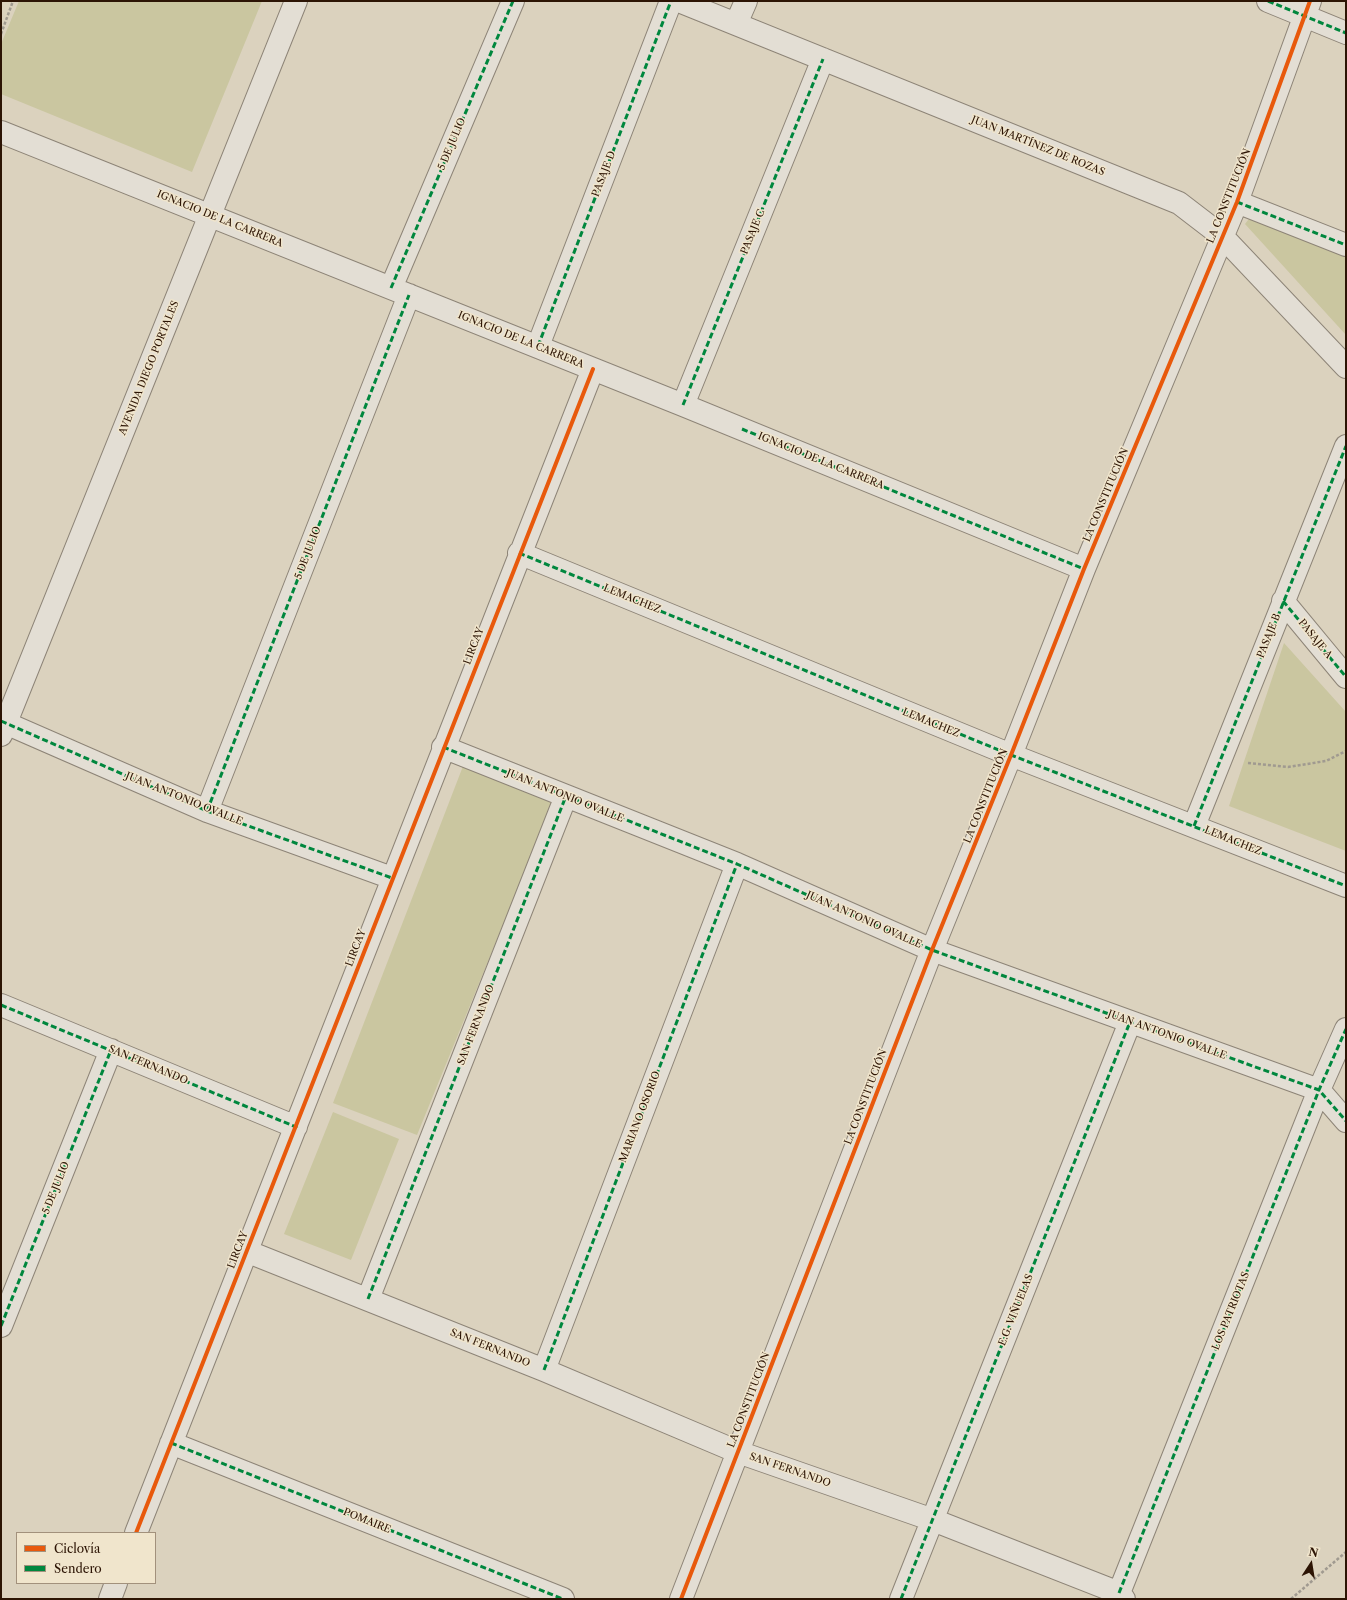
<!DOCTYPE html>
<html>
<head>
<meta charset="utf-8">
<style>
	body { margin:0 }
	#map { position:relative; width:1347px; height:1600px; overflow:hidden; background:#dbd2be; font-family:"Libre Caslon Text",serif }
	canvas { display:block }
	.frame { position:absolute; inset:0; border:2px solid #2c1404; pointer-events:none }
	.legend { position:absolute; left:16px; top:1532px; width:140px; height:52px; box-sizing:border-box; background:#f0e5cc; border:1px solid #a2917c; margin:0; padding:5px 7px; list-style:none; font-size:12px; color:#2c1404 }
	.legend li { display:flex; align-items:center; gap:8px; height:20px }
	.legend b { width:20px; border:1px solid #a2917c }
	.north { position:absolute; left:1291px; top:1544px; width:40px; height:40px; -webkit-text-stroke:3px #f0e5cc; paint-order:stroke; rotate:12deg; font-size:11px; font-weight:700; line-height:16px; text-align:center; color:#2c1404 }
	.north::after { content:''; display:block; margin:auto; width:14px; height:18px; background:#2c1404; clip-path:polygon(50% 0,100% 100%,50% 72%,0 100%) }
</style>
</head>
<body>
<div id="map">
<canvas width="1347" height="1600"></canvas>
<div class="frame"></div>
<ul class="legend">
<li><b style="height:5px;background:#e8590c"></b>Ciclovía</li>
<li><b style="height:5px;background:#00873e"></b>Sendero</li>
</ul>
<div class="north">N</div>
</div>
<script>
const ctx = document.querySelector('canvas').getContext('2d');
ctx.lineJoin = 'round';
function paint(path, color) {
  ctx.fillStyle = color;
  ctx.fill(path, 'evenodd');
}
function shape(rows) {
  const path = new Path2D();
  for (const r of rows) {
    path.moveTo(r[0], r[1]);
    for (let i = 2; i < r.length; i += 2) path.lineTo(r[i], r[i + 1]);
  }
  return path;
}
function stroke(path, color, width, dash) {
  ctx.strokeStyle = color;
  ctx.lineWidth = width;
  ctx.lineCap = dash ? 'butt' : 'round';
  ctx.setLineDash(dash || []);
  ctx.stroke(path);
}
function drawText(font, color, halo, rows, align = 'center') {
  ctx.font = font + ' "Libre Caslon Text",serif';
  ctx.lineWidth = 3;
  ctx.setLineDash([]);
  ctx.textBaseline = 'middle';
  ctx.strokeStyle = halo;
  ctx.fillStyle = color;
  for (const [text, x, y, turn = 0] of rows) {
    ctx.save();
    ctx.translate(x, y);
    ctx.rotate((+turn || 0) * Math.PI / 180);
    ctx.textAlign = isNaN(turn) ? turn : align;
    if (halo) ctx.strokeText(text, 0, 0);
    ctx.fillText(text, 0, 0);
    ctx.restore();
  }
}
paint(shape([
	[19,1,262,1,192,172,1,94,1,44],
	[1252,215,1346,254,1346,335,1245,224],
	[1284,643,1346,712,1346,851,1229,806],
	[465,761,554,800,417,1135,333,1103],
	[333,1112,399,1139,351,1260,284,1234]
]), '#cac6a0');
const minor = shape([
	[679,1,1179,203,1222,236,1346,367],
	[1268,1,1346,33],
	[736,24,746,1],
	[1,132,683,405,1084,569],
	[1237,202,1346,245],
	[391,288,513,1],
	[538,346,671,1],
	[683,405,823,59],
	[519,553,1011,755,1346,886],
	[1283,601,1346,677],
	[1,721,207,811,392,878],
	[1,735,296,1],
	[443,747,737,864,932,950,1319,1090,1346,1121],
	[207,811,409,295],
	[1194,826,1346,446],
	[1,1005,296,1127],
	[246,1251,544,1370,738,1452,933,1520,1119,1593,1124,1599],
	[368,1299,566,796],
	[1,1326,111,1050],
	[544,1370,737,864],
	[171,1443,563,1599],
	[136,1533,593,369],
	[1119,1593,1319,1090,1346,1029],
	[110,1599,116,1583],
	[681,1599,932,950,1011,755,1084,569,1237,202,1310,1],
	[901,1599,1130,1022]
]);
stroke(minor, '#8d8477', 24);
stroke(shape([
	[1,34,13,1],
	[1248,763,1288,767,1326,761,1346,751],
	[1291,1599,1346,1552]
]), '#a09a90', 2.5, [3, 2]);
stroke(minor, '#e3ded4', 22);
stroke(shape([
	[1268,1,1346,33],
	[1237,202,1346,245],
	[391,288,513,1],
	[538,346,671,1],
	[683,405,823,59],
	[742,429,1084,569],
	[519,553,1011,755,1346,886],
	[1283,601,1346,677],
	[1,721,207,811,392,878],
	[443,747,737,864,932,950,1319,1090,1346,1121],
	[207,811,409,295],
	[1194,826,1346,446],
	[1,1005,296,1127,296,1125],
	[368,1299,566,796],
	[1,1326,111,1050],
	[544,1370,737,864],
	[171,1443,563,1599],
	[1119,1593,1319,1090,1346,1029],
	[901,1599,1130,1022]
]), '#00873e', 3, [6, 3]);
stroke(shape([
	[136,1533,593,369],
	[681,1599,932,950,1011,755,1084,569,1237,202,1310,1]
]), '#e8590c', 4);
drawText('10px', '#2c1404', '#f0e5cc', [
	["5 DE JULIO",452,144,-67],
	["JUAN MARTÍNEZ DE ROZAS",1038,146,22],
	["PASAJE D",604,174,-69],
	["LA CONSTITUCIÓN",1229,196,-68],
	["IGNACIO DE LA CARRERA",220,219,22],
	["PASAJE C",753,232,-68],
	["IGNACIO DE LA CARRERA",521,340,22],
	["AVENIDA DIEGO PORTALES",149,368,-68],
	["IGNACIO DE LA CARRERA",821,461,22],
	["LA CONSTITUCIÓN",1106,495,-67],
	["5 DE JULIO",308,553,-69],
	["LEMACHEZ",632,599,22],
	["PASAJE B",1269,636,-68],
	["PASAJE A",1315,639,51],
	["LIRCAY",474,646,-69],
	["LEMACHEZ",931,723,22],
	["JUAN ANTONIO OVALLE",565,796,22],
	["LA CONSTITUCIÓN",986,796,-68],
	["JUAN ANTONIO OVALLE",184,799,22],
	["LEMACHEZ",1233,841,22],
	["JUAN ANTONIO OVALLE",864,920,24],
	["LIRCAY",356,948,-69],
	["SAN FERNANDO",476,1025,-69],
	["JUAN ANTONIO OVALLE",1167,1035,20],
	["SAN FERNANDO",148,1065,23],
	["LA CONSTITUCIÓN",866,1097,-69],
	["MARIANO OSORIO",640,1117,-69],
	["5 DE JULIO",56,1188,-68],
	["LIRCAY",238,1250,-69],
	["E.G. VIÑUELAS",1016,1310,-68],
	["LOS PATRIOTAS",1231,1311,-68],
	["SAN FERNANDO",490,1348,22],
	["LA CONSTITUCIÓN",749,1400,-69],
	["SAN FERNANDO",790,1470,19],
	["POMAIRE",367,1521,22]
]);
</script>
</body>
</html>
